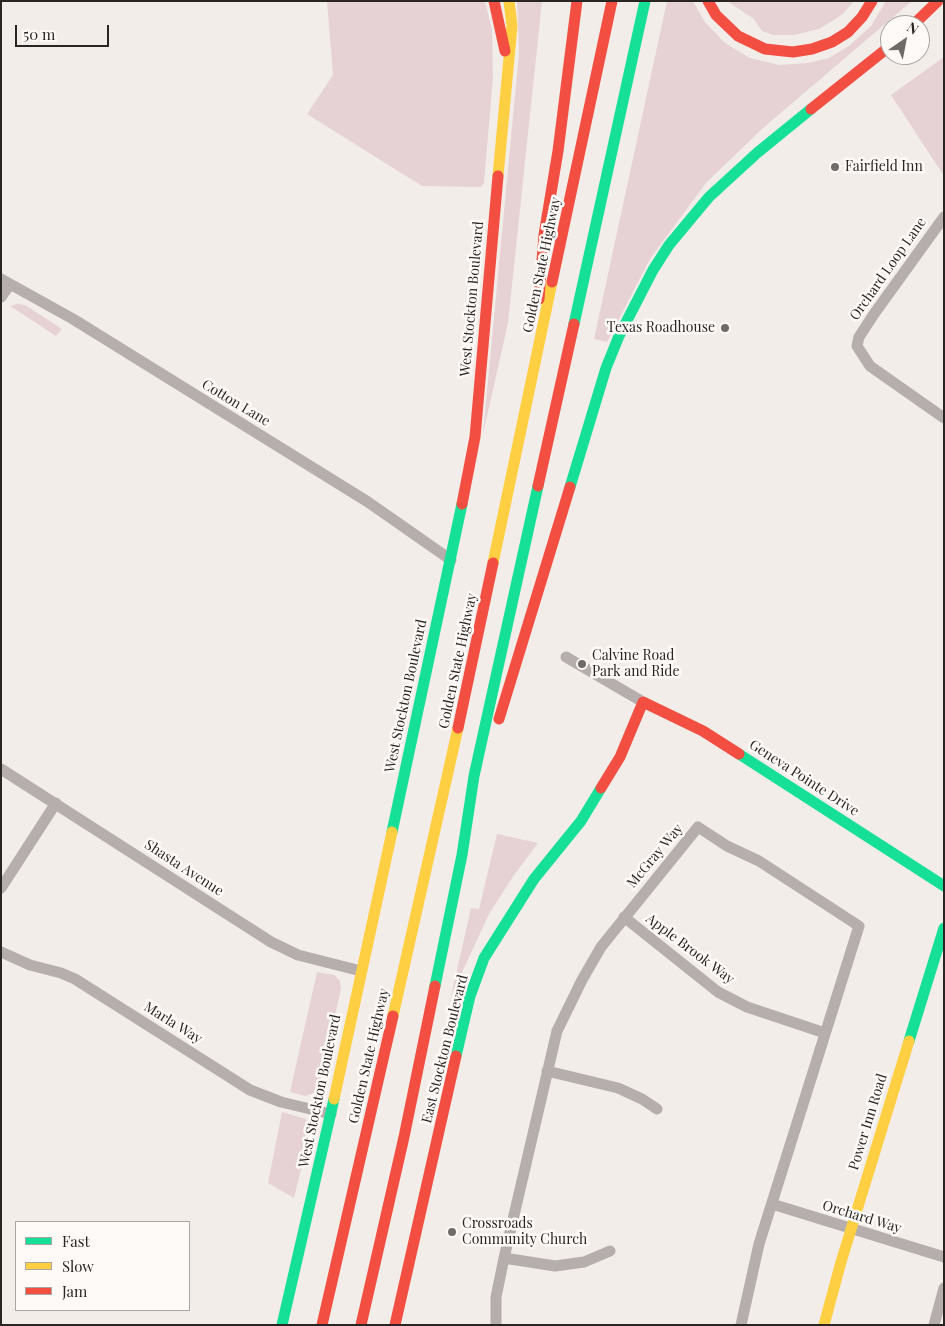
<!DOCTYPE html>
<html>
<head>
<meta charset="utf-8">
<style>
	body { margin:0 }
	#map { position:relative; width:945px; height:1326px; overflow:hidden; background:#f2ede9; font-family:"Playfair Display",serif }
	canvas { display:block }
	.frame { position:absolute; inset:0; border:2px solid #292523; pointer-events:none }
	.legend { position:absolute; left:15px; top:1221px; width:175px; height:90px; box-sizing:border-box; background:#fefaf8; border:1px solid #a9a5a3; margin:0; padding:6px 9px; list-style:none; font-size:15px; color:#292523 }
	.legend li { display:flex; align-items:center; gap:10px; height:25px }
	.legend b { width:25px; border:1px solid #a9a5a3 }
	.north { position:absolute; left:880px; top:15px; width:50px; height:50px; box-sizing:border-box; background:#fefaf8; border:1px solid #a9a5a3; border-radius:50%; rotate:33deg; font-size:14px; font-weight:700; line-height:20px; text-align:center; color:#292523 }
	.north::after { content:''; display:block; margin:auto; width:18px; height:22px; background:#6f6b68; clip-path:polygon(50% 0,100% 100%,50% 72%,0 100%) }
	.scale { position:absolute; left:15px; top:25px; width:94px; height:22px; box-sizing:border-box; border:2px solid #292523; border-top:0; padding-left:6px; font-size:15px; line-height:18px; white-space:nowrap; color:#292523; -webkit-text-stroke:4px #fefaf8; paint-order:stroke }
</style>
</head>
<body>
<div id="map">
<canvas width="945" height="1326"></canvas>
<div class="frame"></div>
<ul class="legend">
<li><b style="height:6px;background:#16e098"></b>Fast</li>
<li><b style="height:6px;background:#ffcf43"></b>Slow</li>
<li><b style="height:6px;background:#f24e42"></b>Jam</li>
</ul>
<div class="north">N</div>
<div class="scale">50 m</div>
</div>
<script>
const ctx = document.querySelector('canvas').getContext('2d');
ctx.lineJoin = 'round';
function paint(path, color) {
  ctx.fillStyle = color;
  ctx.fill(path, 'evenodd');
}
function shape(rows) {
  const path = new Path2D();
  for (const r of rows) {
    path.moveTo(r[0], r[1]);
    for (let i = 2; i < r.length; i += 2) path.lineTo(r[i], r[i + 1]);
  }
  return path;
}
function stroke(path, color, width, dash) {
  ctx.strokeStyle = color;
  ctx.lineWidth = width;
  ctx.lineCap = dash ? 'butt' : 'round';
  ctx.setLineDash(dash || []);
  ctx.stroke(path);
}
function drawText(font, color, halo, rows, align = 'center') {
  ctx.font = font + ' "Playfair Display",serif';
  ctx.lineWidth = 5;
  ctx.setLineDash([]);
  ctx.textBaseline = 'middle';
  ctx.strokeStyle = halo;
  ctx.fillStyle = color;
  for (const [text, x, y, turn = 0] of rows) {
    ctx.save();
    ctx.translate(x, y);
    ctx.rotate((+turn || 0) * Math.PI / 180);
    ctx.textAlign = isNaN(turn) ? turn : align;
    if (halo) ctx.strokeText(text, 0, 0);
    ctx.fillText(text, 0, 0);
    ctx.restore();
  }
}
paint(shape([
	[327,1,485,1,492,30,493,77,484,183,481,187,422,186,307,114,333,75],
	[517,1,542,1,508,323,483,434,519,53],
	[667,1,693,1,705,22,725,43,750,58,779,65,808,63,829,58,849,46,871,26,886,1,912,1,763,128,706,183,650,259,607,342,594,339],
	[727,1,854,1,843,14,819,29,794,35,773,35,762,31,754,19],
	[944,57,944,176,891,95],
	[17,304,25,305,62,329,56,336,10,306],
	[497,834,538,843,514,875,489,914,451,996,471,908,479,909],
	[317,972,334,975,340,981,341,989,319,1086,314,1093,305,1096,290,1092],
	[282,1112,306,1119,311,1128,294,1198,268,1183]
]), '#e6d2d4');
stroke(shape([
	[944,217,874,314,859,337,857,346,870,366,944,418],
	[1,279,73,319,368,502,451,560],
	[1,297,10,284],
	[566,657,643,702],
	[1,769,271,942,298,955,361,971],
	[1,888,56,803],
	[624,917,718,992,747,1007,825,1033],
	[1,952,30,965,61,973,75,979,250,1090,281,1102,331,1114],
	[547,1071,618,1088,642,1099,657,1109],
	[772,1204,944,1257],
	[504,1258,555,1266,584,1262,610,1251],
	[496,1325,496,1297,504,1258,557,1031,582,980,601,947,698,827,727,846,759,861,859,926,759,1244,741,1325],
	[934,1325,944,1288]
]), '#b5aeac', 11);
stroke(shape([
	[574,324,645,1],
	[570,487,606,368,619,336,653,270,669,245,709,197,757,153,811,109],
	[739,754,944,886],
	[392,832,462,504],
	[435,986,462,855,474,776,538,486],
	[909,1041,944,928],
	[456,1056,470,996,484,958,534,879,581,821,601,788],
	[282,1325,334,1099]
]), '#16e098', 11);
stroke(shape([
	[498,176,512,26,509,1],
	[493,563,552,282],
	[393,1016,458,728],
	[334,1099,392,832],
	[824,1325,841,1262,909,1041]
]), '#ffcf43', 11);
stroke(shape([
	[494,1,505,51],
	[708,1,716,15,738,36,765,49,793,52,812,49,832,42,848,32,862,17,872,1],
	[913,25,938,1],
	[811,109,890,46],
	[552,282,612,1],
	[539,299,544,235,558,151,577,1],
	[538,486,574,324],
	[462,504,475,437,498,176],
	[499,719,570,487],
	[458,728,493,563],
	[601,788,620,757,643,702,703,731,739,754],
	[322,1325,393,1016],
	[361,1325,404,1137,435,986],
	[395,1325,456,1056]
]), '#f24e42', 11);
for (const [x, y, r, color] of [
	[835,167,5,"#6f6b68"],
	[725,328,5,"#6f6b68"],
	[582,664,5,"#6f6b68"],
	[452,1232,5,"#6f6b68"]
]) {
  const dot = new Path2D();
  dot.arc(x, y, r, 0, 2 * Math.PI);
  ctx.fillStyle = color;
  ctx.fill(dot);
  stroke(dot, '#fefaf8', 2);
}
drawText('14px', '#292523', '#fefaf8', [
	["Fairfield Inn",845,167],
	["Texas Roadhouse",715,328,"right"],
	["Calvine Road",592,656],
	["Park and Ride",592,672],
	["Crossroads",462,1224],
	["Community Church",462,1240]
], 'left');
drawText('14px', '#292523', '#fefaf8', [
	["Golden State Highway",542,265,-78],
	["Orchard Loop Lane",888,269,-55],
	["West Stockton Boulevard",472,299,-85],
	["Cotton Lane",236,403,31],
	["Golden State Highway",458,661,-78],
	["West Stockton Boulevard",406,696,-78],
	["Geneva Pointe Drive",804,778,33],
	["McGray Way",655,856,-50],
	["Shasta Avenue",184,868,33],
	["Apple Brook Way",690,949,37],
	["Marla Way",173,1023,32],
	["East Stockton Boulevard",445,1049,-76],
	["Golden State Highway",369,1056,-77],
	["West Stockton Boulevard",320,1091,-78],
	["Power Inn Road",868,1122,-73],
	["Orchard Way",862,1217,17]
]);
</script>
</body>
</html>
